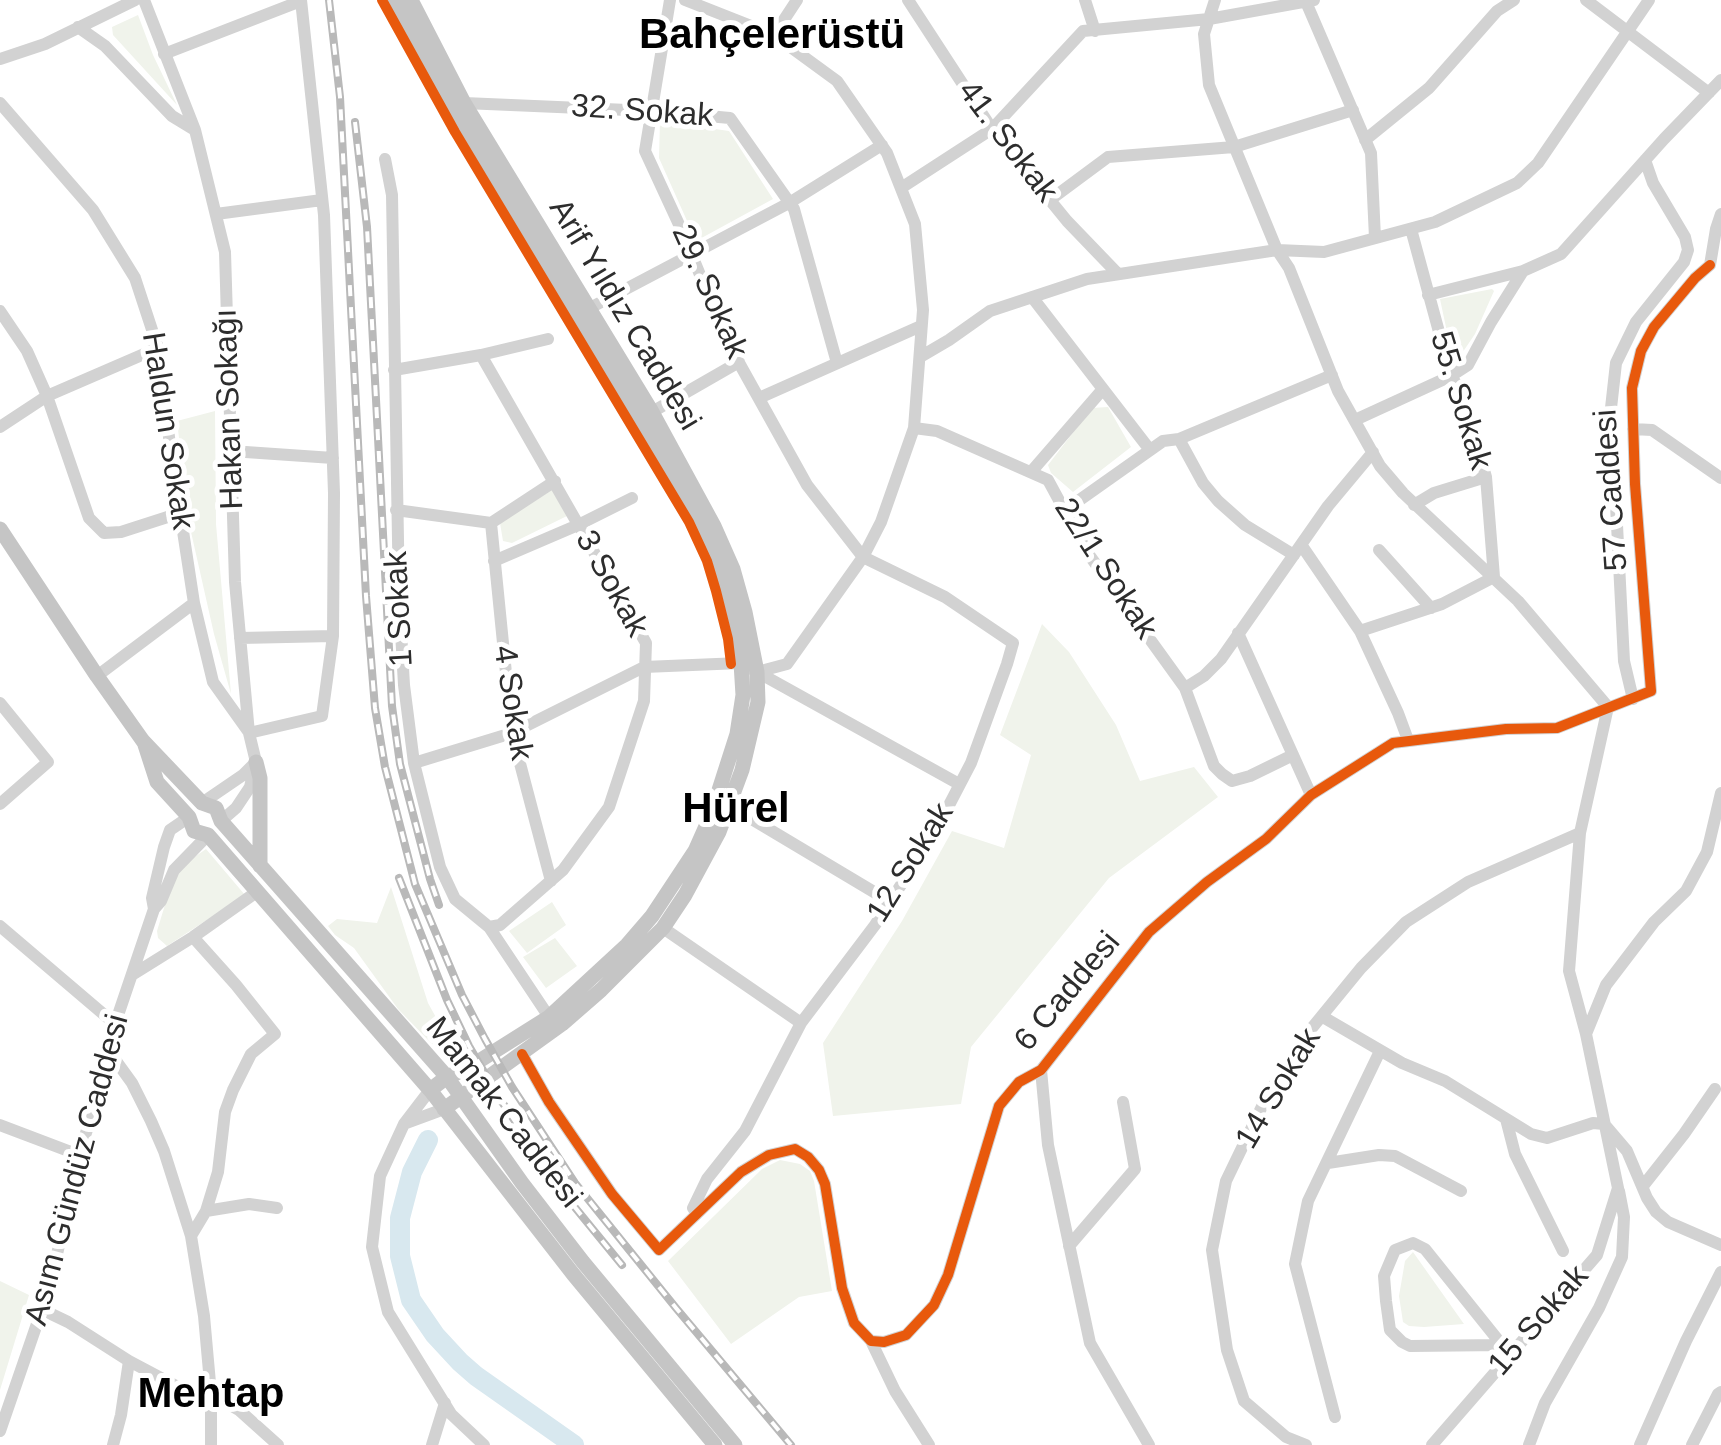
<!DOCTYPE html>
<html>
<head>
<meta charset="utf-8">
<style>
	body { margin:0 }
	canvas { display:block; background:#fff }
</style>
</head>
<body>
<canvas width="1721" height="1445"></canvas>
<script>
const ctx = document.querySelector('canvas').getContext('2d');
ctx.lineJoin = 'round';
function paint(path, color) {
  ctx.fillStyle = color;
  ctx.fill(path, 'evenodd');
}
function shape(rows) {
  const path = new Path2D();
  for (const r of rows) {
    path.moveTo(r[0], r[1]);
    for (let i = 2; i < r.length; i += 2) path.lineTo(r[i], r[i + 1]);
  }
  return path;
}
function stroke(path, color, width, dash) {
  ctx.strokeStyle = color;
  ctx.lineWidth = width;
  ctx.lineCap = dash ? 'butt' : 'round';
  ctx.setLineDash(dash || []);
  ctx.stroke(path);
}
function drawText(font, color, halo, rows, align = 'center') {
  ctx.font = font + ' Helvetica,sans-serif';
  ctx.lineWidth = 10;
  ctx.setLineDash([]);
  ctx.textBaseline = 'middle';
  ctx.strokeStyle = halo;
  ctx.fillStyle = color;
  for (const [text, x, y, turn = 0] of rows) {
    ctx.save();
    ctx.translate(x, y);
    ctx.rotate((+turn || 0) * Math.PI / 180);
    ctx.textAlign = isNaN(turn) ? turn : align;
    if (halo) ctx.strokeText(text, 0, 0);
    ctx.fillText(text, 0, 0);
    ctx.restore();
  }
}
paint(shape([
	[138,15,153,55,177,105,113,35,112,27],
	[660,121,729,131,773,199,696,241,659,158],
	[1492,289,1494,291,1475,334,1454,365,1440,299],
	[1108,407,1131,447,1073,492,1051,473,1048,465,1092,408],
	[215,411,216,524,231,694,214,634,189,523,177,421],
	[553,489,569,515,512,543,503,541,500,523],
	[1042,624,1069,652,1116,725,1140,781,1194,767,1218,797,1109,878,971,1047,961,1104,833,1116,823,1043,902,921,952,831,1004,848,1031,755,1000,735],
	[206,849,245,895,167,946,158,938,157,931,171,885,183,865],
	[391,887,428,1003,457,1055,440,1050,430,1042,398,1009,354,948,335,935,328,926,337,919,377,923],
	[552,902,566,925,527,953,509,931],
	[555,938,577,966,546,988,523,957],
	[780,1160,800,1164,810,1171,814,1181,832,1291,799,1297,731,1344,668,1261,762,1169],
	[1413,1252,1464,1324,1424,1327,1409,1326,1403,1322,1399,1296,1405,1261],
	[0,1281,29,1295,0,1390]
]), '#f0f3eb');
stroke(shape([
	[428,1140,412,1172,400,1218,400,1256,411,1300,435,1335,460,1362,476,1376,574,1445]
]), '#d8e8ef', 20);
stroke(shape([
	[144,0,195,130,225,252,235,582,249,733,256,762,250,787,236,808,221,821],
	[670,0,645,151,682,231,728,343,807,485,863,557,945,597,1013,643,1007,664,971,763,934,834,875,925,801,1023,745,1131,707,1179,693,1208,697,1214],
	[685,0,774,35,837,81,887,153,915,224,923,310,914,428,881,522,863,557,787,664,757,672],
	[908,0,992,129,1067,221,1118,274],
	[1085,0,1095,31],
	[1215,0,1204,34,1209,85,1277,250,1289,268,1338,391,1380,466,1403,493,1518,601,1608,707],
	[1586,0,1709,93],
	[1306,2,1371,153,1375,238],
	[78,27,105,46,172,116,195,130],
	[774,35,797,0],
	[164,54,301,1],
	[0,59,45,44,135,0],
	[0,103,93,210,135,278,158,348,171,453,194,603,213,682,248,731],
	[464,103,651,111,730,118,794,209,837,363],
	[1365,140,1429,88,1497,11,1514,0],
	[385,159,392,195,399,597,404,685,414,763,440,867,455,899,489,927,549,1017],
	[901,188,992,129,1083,31,1209,19,1314,0],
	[1050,200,1108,157,1234,147,1353,110],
	[216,214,322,200],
	[1710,265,1716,229,1721,214],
	[1428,295,1523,271,1561,254,1664,139,1721,80],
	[1032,297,1150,450],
	[588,309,789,203,882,145],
	[0,311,27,351,47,396,89,518,104,533,121,532,180,513],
	[481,355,646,643,644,701,609,807,563,870,500,925,489,927],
	[920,357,949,340,990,311,1087,279,1277,250,1324,252,1435,222,1517,183,1538,163,1649,0],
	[394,370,481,355,548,339],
	[759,398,921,326],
	[652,412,739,362],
	[1355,420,1451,376,1468,365,1491,322,1523,271],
	[0,427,47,396,158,348],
	[914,428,937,431,1048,480,1087,552,1185,688,1214,766,1222,774,1232,781,1250,776,1293,755],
	[1633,429,1652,430,1721,478],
	[1179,439,1203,483,1218,501,1245,525,1294,555],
	[231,451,333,458],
	[1031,472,1103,389],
	[1414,505,1434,493,1486,477],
	[396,510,491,523,555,481],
	[1064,511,1163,441,1179,439,1332,375],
	[491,523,512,733,551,881],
	[1302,546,1360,631,1398,713,1408,740],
	[1379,550,1431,608],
	[494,561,578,525,632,498],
	[1360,631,1442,604,1494,577,1486,477,1461,391,1451,376,1411,229],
	[1238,633,1311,795],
	[240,638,333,636],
	[97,676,194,603],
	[1185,688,1204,676,1221,659,1328,506,1373,452],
	[1633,699,1624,661,1611,408,1616,363,1636,322,1684,262,1688,250,1685,237,1653,183,1645,160],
	[0,703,48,762,0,804],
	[249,733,322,716,333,636,334,493,324,215,301,0],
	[414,763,512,733,644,667,741,663,959,784],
	[202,803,243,775,255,763],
	[730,806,889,901],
	[154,909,161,901,174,870,208,835],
	[0,926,115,1024],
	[663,928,801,1023],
	[132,975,193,937,258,891],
	[1323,1017,1402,1063,1445,1081,1531,1134,1547,1138,1593,1123,1604,1124,1627,1151,1647,1198,1656,1212,1668,1222,1721,1245],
	[1586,1034,1606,985,1654,922,1686,891,1707,852,1721,793],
	[111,1054,132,1083,151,1121,164,1151,191,1236,204,1316,211,1394,211,1445],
	[522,1054,549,1102,612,1194,659,1250,741,1172,769,1155,795,1149,808,1157,819,1170,825,1184,842,1288,854,1323,871,1341,884,1342,906,1335,934,1305,948,1275,999,1106,1019,1082,1041,1070,1149,932,1207,882,1266,839,1311,795,1393,743,1506,729,1557,728,1651,691,1635,484,1632,388,1641,351,1654,327,1695,278,1710,265],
	[1041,1070,1048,1145,1090,1343,1149,1445],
	[430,1090,404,1124,380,1176,372,1247,388,1312,451,1414,484,1445],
	[1506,1119,1515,1154,1563,1251],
	[406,1123,444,1109],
	[0,1125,79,1155],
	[1328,1163,1379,1155,1395,1156,1461,1191],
	[1643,1186,1684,1134,1715,1089],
	[206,1211,249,1204,277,1208],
	[191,1236,206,1211,218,1172,225,1112,233,1090,251,1054,275,1034,236,985,193,937],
	[1069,1246,1135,1169,1123,1102],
	[43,1310,68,1322,129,1361,180,1388,211,1394,239,1410,278,1445],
	[871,1341,895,1391,929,1445],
	[1502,1345,1410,1346,1402,1342,1390,1330,1386,1301,1384,1276,1395,1250,1413,1243,1425,1249,1502,1345,1510,1355],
	[1335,1417,1295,1264,1308,1201,1380,1051],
	[0,1431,50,1286,79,1155,111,1054,115,1024,154,909,152,898,164,847,170,830,189,817],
	[113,1445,121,1415,129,1361],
	[432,1445,445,1403],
	[1306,1445,1286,1437,1244,1401,1227,1350,1212,1250,1226,1181,1267,1096,1307,1034,1361,968,1406,922,1468,882,1580,833],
	[1432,1445,1597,1255,1618,1188,1586,1034,1569,971,1580,833,1608,707],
	[1529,1445,1545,1403,1599,1308,1622,1257,1624,1217,1619,1191],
	[1640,1445,1686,1341,1721,1272],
	[1692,1445,1718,1394,1721,1392]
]), '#d2d2d2', 12);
stroke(shape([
	[395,0,426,61,672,471,707,535,722,572,734,615,741,663,743,695,737,734,711,815,695,851,652,916,627,945,549,1017,468,1068,447,1077,430,1090],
	[411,0,464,103,652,412,714,526,733,569,745,612,757,672,758,702,742,770,719,832,685,895,663,928,601,990,562,1024,444,1109],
	[0,529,97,676,143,741,202,803],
	[145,745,157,782,189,817,194,831,208,835],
	[256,762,260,778,260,866],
	[202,803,216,808,221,821,447,1077,522,1183,583,1262,735,1445],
	[208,835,430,1090,573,1274,715,1445]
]), '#c5c5c5', 15);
const rail = shape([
	[329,0,340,97,366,596,375,708,385,767,415,884,462,995,485,1039,512,1087,575,1183,676,1308,791,1445],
	[355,122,367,227,392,706,400,764,430,879,439,905],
	[399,878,447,1000,469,1046,498,1096,564,1194,622,1265]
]);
stroke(rail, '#b9b9b9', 8);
stroke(rail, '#fff', 4, [11]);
stroke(shape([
	[382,0,455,132,689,522,707,561,716,591,728,639,731,664],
	[522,1054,549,1102,612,1194,659,1250,741,1172,769,1155,795,1149,808,1157,819,1170,825,1184,842,1288,854,1323,871,1341,884,1342,906,1335,934,1305,948,1275,999,1106,1019,1082,1041,1070,1149,932,1207,882,1266,839,1311,795,1393,743,1506,729,1557,728,1651,691,1635,484,1632,388,1641,351,1654,327,1695,278,1710,265]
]), '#e8590c', 10);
drawText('32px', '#2d2d2d', '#fff', [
	["32. Sokak",642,112,4],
	["41. Sokak",1007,142,53],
	["29. Sokak",709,292,66],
	["Arif Yıldız Caddesi",624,315,59],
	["55. Sokak",1460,401,73],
	["Hakan Sokağı",230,409,-92],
	["Haldun Sokak",167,431,81],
	["57 Caddesi",1612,490,-94],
	["22/1 Sokak",1105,569,57],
	["3 Sokak",611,584,61],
	["1 Sokak",400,609,-93],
	["4 Sokak",512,703,81],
	["12 Sokak",911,863,-58],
	["6 Caddesi",1068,992,-50],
	["14 Sokak",1279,1089,-59],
	["Mamak Caddesi",503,1113,52],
	["Asım Gündüz Caddesi",78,1170,-75],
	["15 Sokak",1539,1321,-49]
]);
drawText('bold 42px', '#000', '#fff', [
	["Bahçelerüstü",772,36],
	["Hürel",736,810],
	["Mehtap",211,1395]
]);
</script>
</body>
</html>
